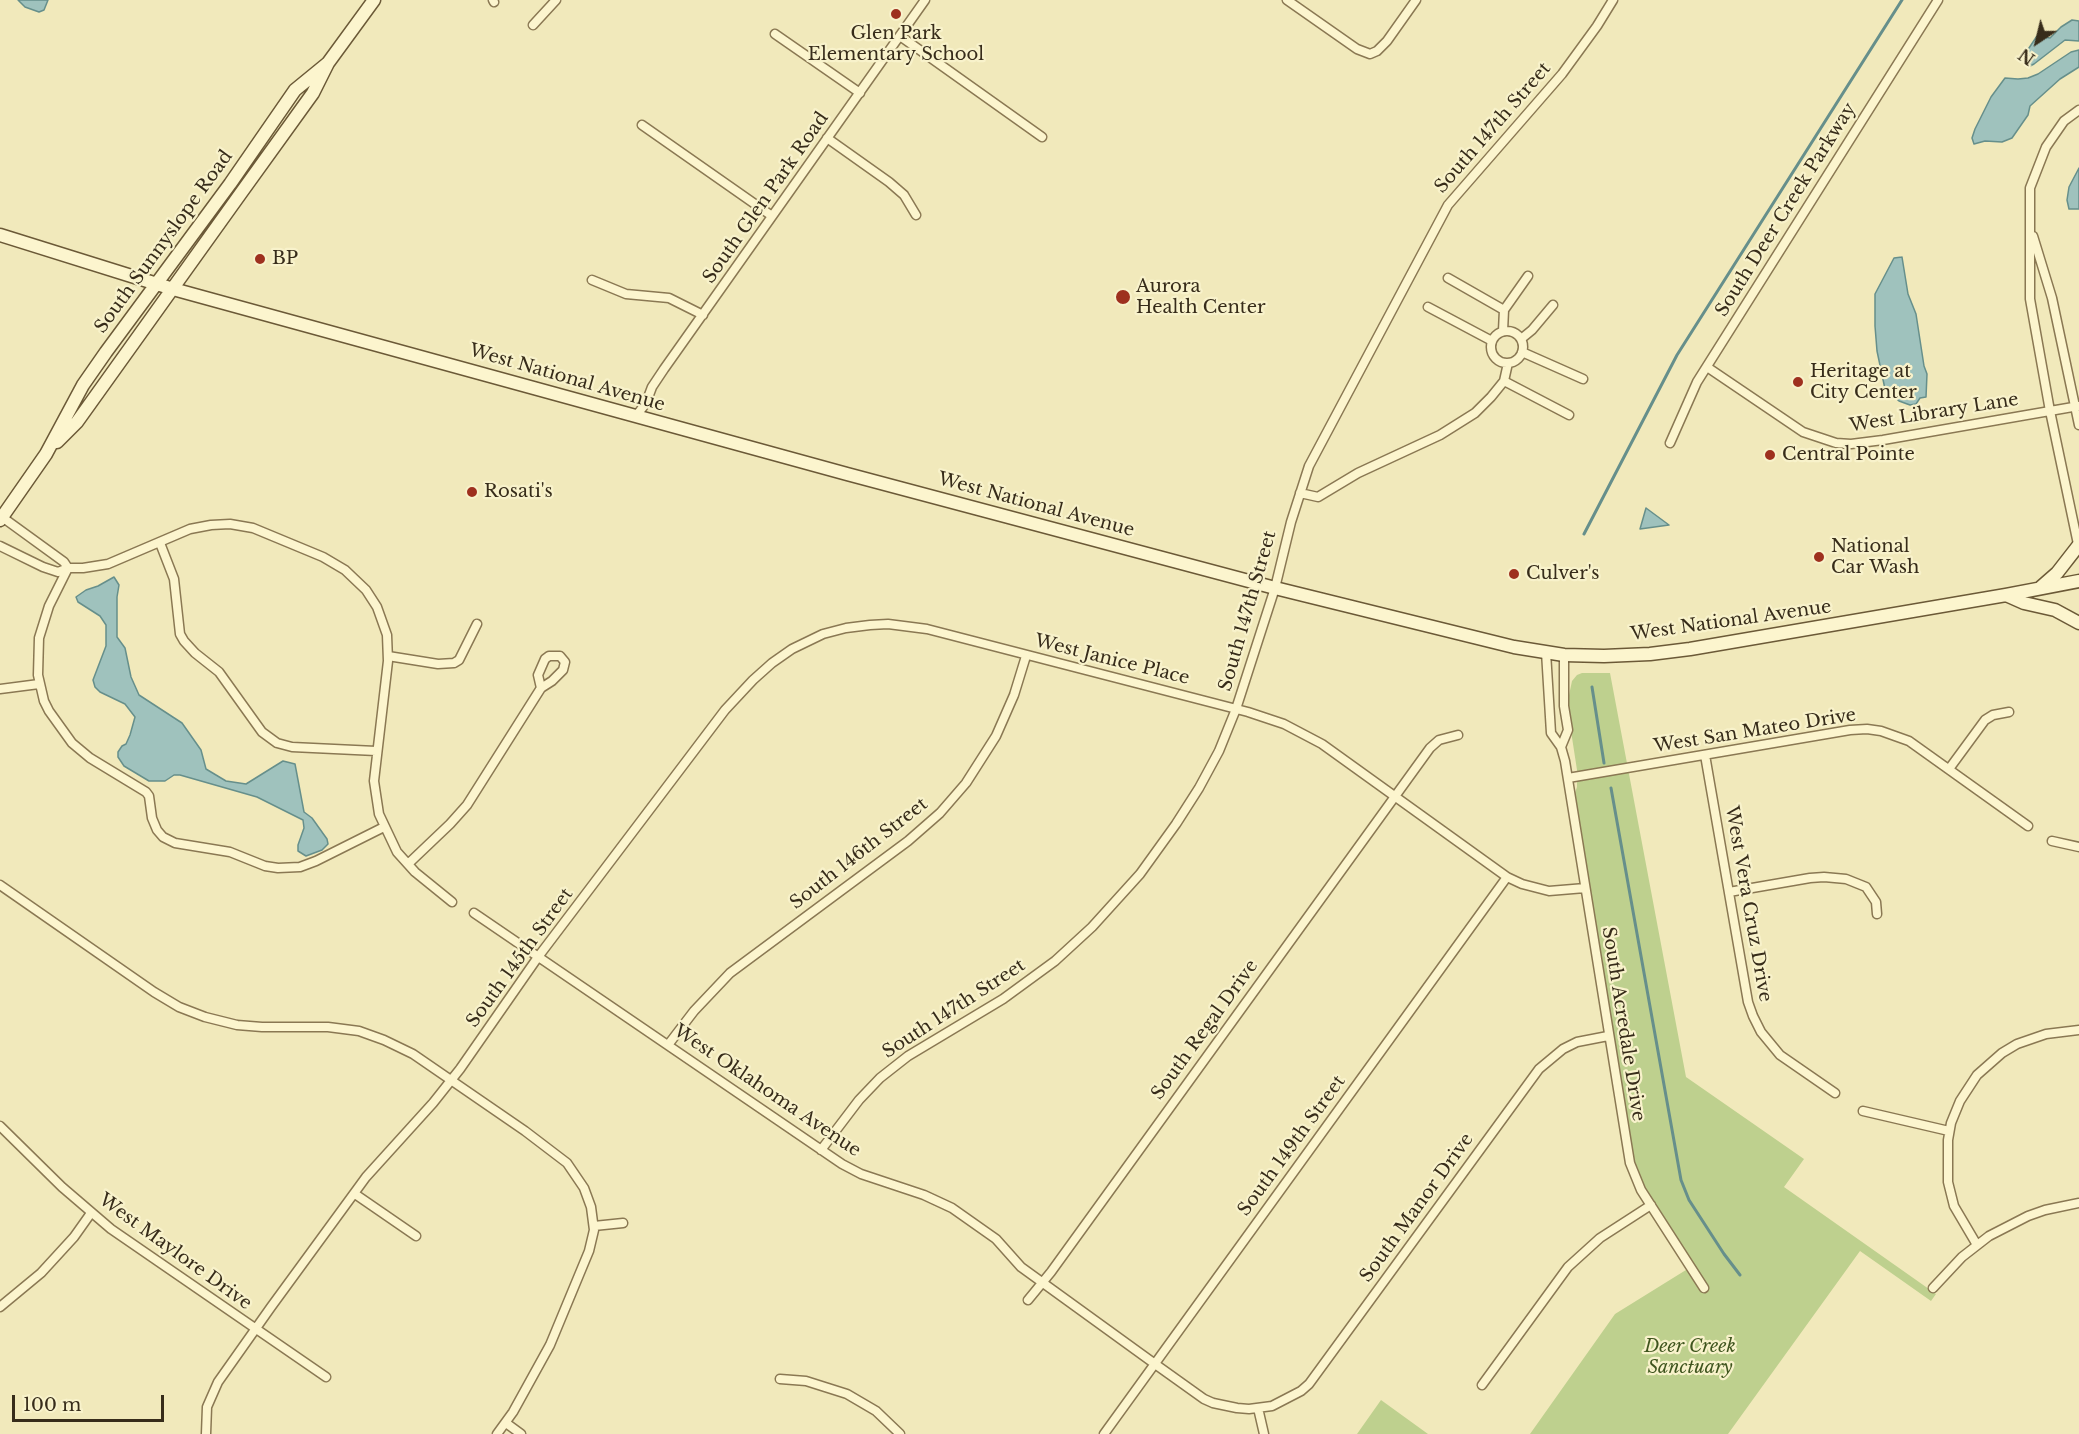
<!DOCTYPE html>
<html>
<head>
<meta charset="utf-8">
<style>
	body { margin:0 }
	#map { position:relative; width:2079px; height:1434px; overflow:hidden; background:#f1e9bb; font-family:"Libre Baskerville",serif }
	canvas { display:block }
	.north { position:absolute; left:2007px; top:12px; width:60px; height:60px; -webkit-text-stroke:4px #f8f2cb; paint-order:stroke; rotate:215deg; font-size:16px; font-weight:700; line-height:24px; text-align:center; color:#372c1a }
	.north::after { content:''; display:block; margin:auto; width:21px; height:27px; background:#372c1a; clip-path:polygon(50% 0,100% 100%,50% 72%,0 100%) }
	.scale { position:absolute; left:12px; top:1395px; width:152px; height:27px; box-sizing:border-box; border:3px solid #372c1a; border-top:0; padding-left:8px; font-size:18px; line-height:21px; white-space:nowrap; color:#372c1a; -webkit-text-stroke:4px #f8f2cb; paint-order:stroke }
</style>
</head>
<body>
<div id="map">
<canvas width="2079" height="1434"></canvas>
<div class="north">N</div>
<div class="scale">100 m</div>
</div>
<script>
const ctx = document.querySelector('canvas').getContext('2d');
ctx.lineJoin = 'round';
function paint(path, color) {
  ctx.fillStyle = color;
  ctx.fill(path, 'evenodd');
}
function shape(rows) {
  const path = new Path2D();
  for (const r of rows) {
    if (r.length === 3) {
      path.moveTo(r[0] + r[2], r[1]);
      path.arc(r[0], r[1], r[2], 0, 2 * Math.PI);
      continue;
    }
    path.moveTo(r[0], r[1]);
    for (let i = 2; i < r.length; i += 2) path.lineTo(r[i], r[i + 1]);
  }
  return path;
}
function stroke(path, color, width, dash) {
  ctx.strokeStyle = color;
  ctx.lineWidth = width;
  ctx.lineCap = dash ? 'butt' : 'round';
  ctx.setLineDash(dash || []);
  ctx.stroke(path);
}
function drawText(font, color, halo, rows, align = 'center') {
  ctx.font = font + ' "Libre Baskerville",serif';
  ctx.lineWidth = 4.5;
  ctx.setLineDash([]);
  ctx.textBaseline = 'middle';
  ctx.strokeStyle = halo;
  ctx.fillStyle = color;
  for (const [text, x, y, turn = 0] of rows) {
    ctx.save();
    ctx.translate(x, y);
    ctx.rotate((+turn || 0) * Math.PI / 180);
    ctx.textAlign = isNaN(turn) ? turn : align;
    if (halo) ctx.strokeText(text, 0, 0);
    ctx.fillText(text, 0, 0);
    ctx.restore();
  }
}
paint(shape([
	[1582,673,1610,673,1686,1077,1804,1159,1784,1187,1936,1294,1931,1301,1860,1251,1728,1434,1530,1434,1615,1314,1694,1265,1644,1189,1636,1172,1633,1159,1574,796,1577,787,1577,770,1571,731,1568,700,1572,681,1577,675],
	[1381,1400,1428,1434,1357,1434]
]), '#bed08e');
const water = shape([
	[18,0,48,0,44,10,39,12,25,7,18,0],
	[2072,20,2079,21,2079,41,2065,40,2034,64,2030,66,2027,64,2024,58,2025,54,2037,36,2050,38,2061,27,2072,20],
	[2079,50,2079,67,2060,79,2030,106,2028,115,2012,138,2002,142,1985,141,1974,144,1972,138,1975,129,1991,97,2005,78,2018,79,2028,78,2038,74,2071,52,2079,50],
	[2079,168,2079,209,2069,209,2067,200,2069,187,2079,168],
	[1902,257,1908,294,1916,314,1924,366,1927,374,1926,397,1920,398,1916,404,1910,405,1899,401,1885,389,1877,351,1875,326,1875,294,1894,258,1902,257],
	[1646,508,1669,525,1640,529,1646,508],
	[114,577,119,585,117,597,117,637,125,648,131,677,139,695,182,723,201,750,206,769,226,781,246,784,283,761,295,764,304,812,312,818,327,839,328,844,322,850,306,856,298,851,298,845,304,828,303,820,257,797,180,775,174,775,165,781,149,781,124,766,118,757,118,752,122,746,126,744,130,735,135,717,125,704,100,692,95,687,93,680,106,646,106,625,100,616,78,602,76,597,86,590,98,586,114,577]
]);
paint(water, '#9fc2bd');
stroke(water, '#668f8b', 1.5);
stroke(shape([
	[1584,534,1677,355,1902,0],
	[1592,687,1604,763],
	[1611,788,1681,1180,1689,1200,1724,1254,1740,1275]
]), '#668f8b', 3);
const street = shape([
	[493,0,494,2],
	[1287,0,1357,49,1370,54,1377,51,1387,41,1416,0],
	[533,25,556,0],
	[775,34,860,93],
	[900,36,1042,137],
	[2079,110,2064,121,2046,147,2030,188,2030,299,2050,411,2079,549],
	[642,125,772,216],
	[827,138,889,182,904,195,916,215],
	[2033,236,2052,298,2079,425],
	[1448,278,1504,310,1503,331],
	[592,280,626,294,669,298,703,315],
	[1428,307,1492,341],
	[1504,310,1528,276],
	[1507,347,16],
	[1521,339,1532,330,1553,305],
	[1522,352,1583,379],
	[1707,367,1803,432,1836,443,1851,444,1883,440,2079,406],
	[1504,381,1569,415],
	[636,416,646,403,652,387,664,369,925,0],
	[1670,443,1697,382,1938,0],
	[1300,493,1318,497,1358,473,1440,435,1475,413,1491,397,1504,381,1508,363],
	[2,517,64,562,68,568],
	[160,543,174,579,180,634,184,641,195,653,219,672,262,732,277,743,292,747,376,751],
	[0,546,43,567,58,572,68,568,83,568,108,564,190,529,211,525,230,524,253,528,323,557,345,570,366,590,377,607,387,635,388,661,374,781,379,814,397,852,415,872,452,902],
	[68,568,49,606,39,638,38,675,44,701,49,711,72,743,90,758,146,792,149,796,152,818,157,830,163,837,175,843,230,852,265,866,278,868,300,867,316,861,384,827],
	[1546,652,1551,733,1561,747,1565,761,1630,1163,1641,1190,1704,1288],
	[388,656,438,664,454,663,459,660,477,624],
	[0,689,39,684],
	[1561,747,1568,730,1564,706,1564,655],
	[1705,755,1748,1002,1753,1016,1761,1032,1780,1055,1835,1093],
	[1949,769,1985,720,1993,715,2009,712],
	[1568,778,1850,730,1867,729,1881,731,1909,741,2028,826],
	[2052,841,2079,847],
	[408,864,450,824,467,805,541,688,552,681,563,670,565,662,560,656,549,656,545,659,538,675,541,688],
	[0,885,154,992,179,1007,205,1017,237,1025,262,1027,328,1027,359,1031,384,1040,413,1054,525,1131,567,1163,584,1188,591,1207,594,1230,589,1251,550,1345,513,1412,497,1434],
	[1729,892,1810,878,1824,877,1846,879,1866,887,1876,902,1877,914],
	[474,913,842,1164,861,1174,924,1195,952,1208,996,1239,1021,1267,1155,1364,1204,1399,1213,1403,1237,1408,1249,1409,1272,1406,1301,1391,1309,1384,1539,1069,1563,1049,1577,1042,1608,1036],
	[668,1045,694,1011,730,973,908,841,940,813,966,783,996,736,1014,695,1026,656],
	[1863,1111,1949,1131],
	[0,1126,62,1187,111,1229,326,1377],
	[821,1150,859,1100,880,1078,908,1056,1003,999,1055,961,1092,927,1140,874,1176,824,1199,788,1219,751,1236,709,1275,588,1291,522,1309,466,1448,205,1562,74,1597,26,1613,0],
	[355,1194,416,1236],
	[594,1226,623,1223],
	[1977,1245,1954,1206,1948,1182,1948,1140,1951,1123,1960,1101,1977,1075,2002,1053,2017,1044,2046,1034,2079,1030],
	[1933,1288,1962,1257,1989,1236,2028,1216,2045,1210,2079,1203],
	[1028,1300,1051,1272,1430,748,1439,740,1458,735],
	[0,1307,41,1273,74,1237,91,1213],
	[780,1379,806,1381,847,1394,876,1411,900,1434],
	[1482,1385,1568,1267,1600,1238,1651,1205],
	[1258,1408,1264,1434],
	[506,1423,521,1434],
	[206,1434,207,1407,218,1382,271,1307,366,1177,433,1103,460,1069,538,957,725,710,753,680,772,663,792,649,823,634,846,628,870,625,888,624,927,629,1248,712,1284,724,1322,744,1507,877,1522,884,1549,891,1585,888],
	[1104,1434,1507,877]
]);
const secondary = shape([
	[0,235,173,289,847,474,1275,588,1514,647,1564,655,1604,656,1650,654,1690,649,2006,595,2079,581],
	[57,442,77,422,241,193,313,93,328,63,374,0],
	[0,520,46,454,83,385,106,352,230,184,295,90,328,63],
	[2041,587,2057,573,2078,546],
	[2006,595,2024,603,2055,610,2079,623]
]);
stroke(street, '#8a7853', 11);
stroke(secondary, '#6b5937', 15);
stroke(street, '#fcf5ce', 8);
stroke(secondary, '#fcf5ce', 12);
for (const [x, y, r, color] of [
	[896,14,6,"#9e301e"],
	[260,259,6,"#9e301e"],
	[1123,297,8,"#9e301e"],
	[1798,382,6,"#9e301e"],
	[1770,455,6,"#9e301e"],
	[472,492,6,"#9e301e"],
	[1819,557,6,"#9e301e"],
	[1514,574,6,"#9e301e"]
]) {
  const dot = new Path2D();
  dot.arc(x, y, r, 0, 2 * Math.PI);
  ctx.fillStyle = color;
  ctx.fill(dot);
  stroke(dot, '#f8f2cb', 2);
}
drawText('18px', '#372c1a', '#f8f2cb', [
	["Glen Park",896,34,"center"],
	["Elementary School",896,55,"center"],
	["BP",272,259],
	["Aurora",1136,287],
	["Health Center",1136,308],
	["Heritage at",1810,372],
	["City Center",1810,393],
	["Central Pointe",1782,455],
	["Rosati's",484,492],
	["National",1831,547],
	["Car Wash",1831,568],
	["Culver's",1526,574]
], 'left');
drawText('18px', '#372c1a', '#f8f2cb', [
	["South 147th Street",1493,128,-49],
	["South Glen Park Road",766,198,-55],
	["South Deer Creek Parkway",1786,210,-58],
	["South Sunnyslope Road",164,242,-54],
	["West National Avenue",567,378,16],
	["West Library Lane",1934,413,-9],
	["West National Avenue",1036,505,15],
	["South 147th Street",1248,611,-74],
	["West National Avenue",1731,621,-8],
	["West Janice Place",1112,660,14],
	["West San Mateo Drive",1755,731,-9],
	["South 146th Street",859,854,-38],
	["West Vera Cruz Drive",1748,904,80],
	["South 145th Street",520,958,-54],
	["South 147th Street",954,1009,-33],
	["South Acredale Drive",1623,1024,81],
	["South Regal Drive",1205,1030,-54],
	["West Oklahoma Avenue",767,1091,34],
	["South 149th Street",1292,1146,-54],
	["South Manor Drive",1417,1208,-54],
	["West Maylore Drive",175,1252,36]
]);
drawText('italic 18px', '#3f551e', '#f8f2cb', [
	["Deer Creek",1690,1347],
	["Sanctuary",1690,1368]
]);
</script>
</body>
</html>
